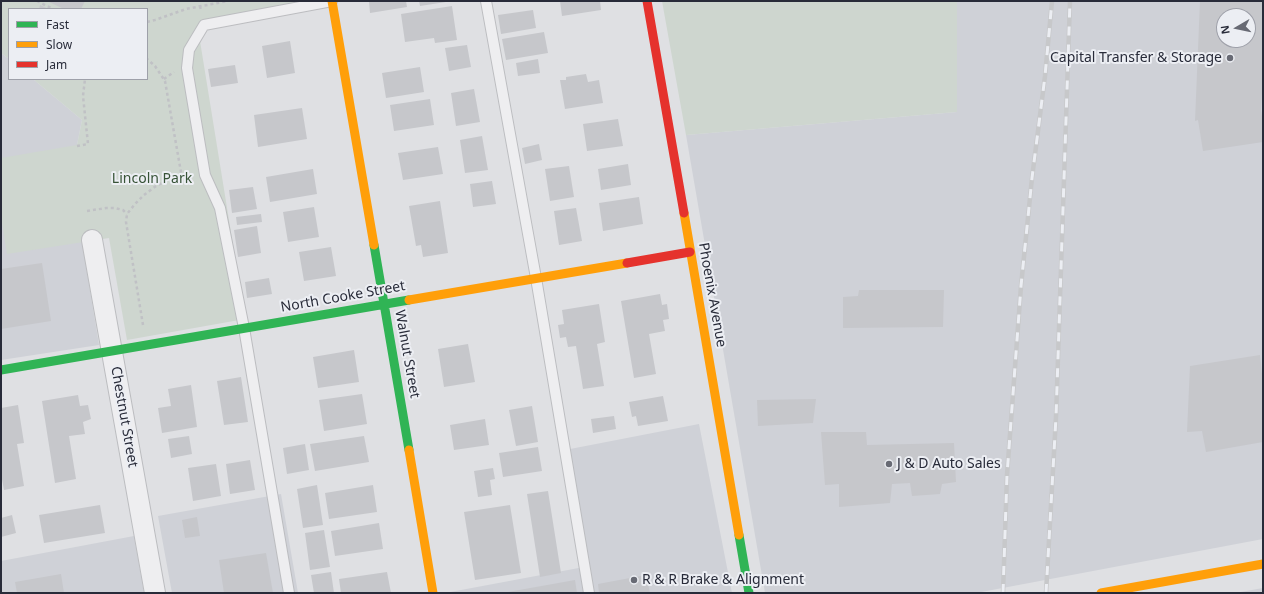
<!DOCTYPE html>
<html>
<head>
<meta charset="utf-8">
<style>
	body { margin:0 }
	#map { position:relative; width:1264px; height:594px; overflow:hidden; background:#dfe0e3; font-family:"Noto Sans",sans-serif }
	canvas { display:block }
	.frame { position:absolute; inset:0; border:2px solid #282b39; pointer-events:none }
	.legend { position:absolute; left:8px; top:8px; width:140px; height:72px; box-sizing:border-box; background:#eceef3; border:1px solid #9ea0a9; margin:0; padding:5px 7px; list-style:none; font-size:12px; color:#282b39 }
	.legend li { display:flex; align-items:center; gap:8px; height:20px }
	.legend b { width:20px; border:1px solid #9ea0a9 }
	.north { position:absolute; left:1216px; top:8px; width:40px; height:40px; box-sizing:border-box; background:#eceef3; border:1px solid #9ea0a9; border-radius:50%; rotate:261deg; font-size:11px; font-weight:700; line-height:16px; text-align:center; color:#282b39 }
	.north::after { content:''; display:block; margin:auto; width:14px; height:18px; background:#686a74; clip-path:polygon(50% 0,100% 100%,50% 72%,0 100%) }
</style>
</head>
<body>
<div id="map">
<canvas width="1264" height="594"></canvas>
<div class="frame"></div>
<ul class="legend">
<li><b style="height:5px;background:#30b455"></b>Fast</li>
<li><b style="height:5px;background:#ff9f0a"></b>Slow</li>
<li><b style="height:5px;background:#e5322d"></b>Jam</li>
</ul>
<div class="north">N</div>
</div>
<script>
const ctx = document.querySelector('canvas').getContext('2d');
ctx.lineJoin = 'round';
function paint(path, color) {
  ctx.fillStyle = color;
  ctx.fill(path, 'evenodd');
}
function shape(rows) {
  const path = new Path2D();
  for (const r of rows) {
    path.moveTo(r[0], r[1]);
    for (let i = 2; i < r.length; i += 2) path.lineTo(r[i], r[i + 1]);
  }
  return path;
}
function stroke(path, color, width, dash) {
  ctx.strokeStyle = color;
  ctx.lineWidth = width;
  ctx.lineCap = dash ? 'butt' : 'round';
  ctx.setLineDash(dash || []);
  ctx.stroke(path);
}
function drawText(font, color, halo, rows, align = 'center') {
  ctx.font = font + ' "Noto Sans",sans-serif';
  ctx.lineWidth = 4;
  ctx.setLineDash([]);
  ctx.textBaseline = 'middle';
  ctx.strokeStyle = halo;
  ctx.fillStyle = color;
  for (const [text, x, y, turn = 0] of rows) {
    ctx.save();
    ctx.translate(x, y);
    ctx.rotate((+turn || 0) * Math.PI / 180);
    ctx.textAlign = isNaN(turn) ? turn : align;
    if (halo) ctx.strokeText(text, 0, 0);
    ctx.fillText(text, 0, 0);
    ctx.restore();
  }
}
paint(shape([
	[957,1,1263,1,1263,539,976,593,765,593,686,135,957,112],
	[1224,16,1248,16,1248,40,1224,40],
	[1,53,9,59,9,79,33,79,82,120,77,145,82,242,99,345,1,360],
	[699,424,732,593,445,593,584,567,565,450],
	[281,494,298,593,172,593,158,516],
	[134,536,144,593,1,593,1,561],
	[1263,588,1263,593,1235,593]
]), '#cfd1d7');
paint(shape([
	[1,1,314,1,315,9,207,30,200,41,245,319,127,340,109,238,7,254,1,217,1,158,77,145,82,120,33,79,147,79,147,9,9,9,9,59,1,53],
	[662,1,957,1,957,112,686,135]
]), '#ced6cf');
paint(shape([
	[47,1,85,1,81,9,64,9],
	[369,1,406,1,407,7,370,13],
	[419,1,445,1,446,2,420,6],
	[560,1,600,1,601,10,562,16],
	[1200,1,1263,1,1263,77,1261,110,1263,123,1263,142,1203,151,1198,120,1195,121],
	[1224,16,1248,16,1248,40,1224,40],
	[40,5,49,9,39,9],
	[452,6,457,40,435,43,434,38,405,42,401,14],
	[533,10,536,28,501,34,498,15],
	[544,32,548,53,506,60,502,39],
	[290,41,295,73,267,78,262,46],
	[467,45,471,67,449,71,445,48],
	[538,59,540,73,518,76,516,63],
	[235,65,238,83,211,87,208,69],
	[420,67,424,92,386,98,382,73],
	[586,74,588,82,599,80,603,103,565,109,560,80,566,80,566,77],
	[474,89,480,122,456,126,451,93],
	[430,99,434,125,394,131,390,105],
	[302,108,307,139,258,147,254,115],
	[618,119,623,146,587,151,583,124],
	[482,136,488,170,465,173,460,140],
	[539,144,542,160,525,164,522,148],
	[438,147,443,174,403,180,398,153],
	[628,164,631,185,601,190,598,169],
	[569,166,574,197,550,201,545,169],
	[313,169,317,194,270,202,266,177],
	[492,181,496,204,473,207,470,184],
	[253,187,257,209,232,213,229,190],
	[639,197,643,224,603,231,599,203],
	[440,201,448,253,423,257,421,245,416,246,409,206],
	[314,207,319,237,288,242,283,212],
	[576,208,582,241,559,245,554,211],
	[261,214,262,222,237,225,236,217],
	[257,226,261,253,238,257,234,230],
	[331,247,336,276,304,281,299,252],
	[42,263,51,321,1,329,1,269],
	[269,278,272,294,247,298,245,282],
	[859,290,944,290,943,327,843,328,843,297,858,296],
	[660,294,662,305,667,304,669,319,663,320,665,331,649,334,656,374,634,378,621,301],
	[599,304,605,342,597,344,604,386,583,389,576,346,568,347,566,337,560,338,558,325,564,324,562,310],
	[468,344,475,382,444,387,438,349],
	[354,350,359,382,318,388,313,357],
	[1260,355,1263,384,1263,442,1206,452,1202,431,1187,432,1190,366],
	[241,377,248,422,224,425,217,381],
	[191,385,197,427,162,433,158,408,171,406,168,389],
	[362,394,367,424,324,431,319,400],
	[78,395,80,406,88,405,91,419,83,422,85,434,69,436,76,479,55,483,42,401],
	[663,396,668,421,638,426,636,416,632,417,629,402],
	[816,399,813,423,758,426,757,400],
	[18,405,24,443,17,444,24,486,4,490,1,474,1,408],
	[532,406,538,442,516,446,509,410],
	[614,416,616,429,593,433,591,419],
	[485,419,489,445,454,450,450,425],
	[821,432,866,432,867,445,954,443,956,482,942,484,940,494,912,496,910,483,892,484,890,503,839,507,839,484,825,485],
	[189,436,192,454,171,458,168,439],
	[364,436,369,462,315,471,310,444],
	[305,444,309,470,287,474,283,448],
	[538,447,542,471,503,477,499,453],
	[250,460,255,490,230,494,226,464],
	[216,464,221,496,193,501,188,468],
	[493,468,495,479,490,480,492,495,478,497,474,471],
	[317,485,323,525,303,528,297,489],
	[373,485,377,512,329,519,325,493],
	[548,491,561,573,540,577,527,494],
	[100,505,105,533,44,543,39,515],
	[510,505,521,573,475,580,464,512],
	[12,515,16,533,1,537,1,518],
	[197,517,200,536,185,538,182,520],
	[379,523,383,549,335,556,331,531],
	[324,530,330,567,310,570,305,533],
	[266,553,273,593,224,593,219,560],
	[331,572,334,593,314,593,311,575],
	[387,572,391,593,341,593,339,579],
	[61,574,64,593,17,593,15,582],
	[646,575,650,593,599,593,598,584],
	[575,580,577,593,508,593,508,592]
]), '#c6c7cb');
const lane = shape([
	[486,1,536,278,589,593],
	[289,593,244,328,220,208,205,175,187,68,189,50,204,25,332,1]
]);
const street = shape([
	[92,240,155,593]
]);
stroke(lane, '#bcbdc0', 12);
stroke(street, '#bcbdc0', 22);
stroke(shape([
	[37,1,53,9],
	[200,6,201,11],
	[147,22,155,20,186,9,228,1],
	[164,79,174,72],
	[77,146,88,144,83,96,85,79],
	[87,211,106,208,115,208,123,210,127,214],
	[143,325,126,222,127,214,135,204,144,195,156,186,166,181,182,178,165,81,155,66,147,59]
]), '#c0c1c5', 2.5, [3, 3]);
stroke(lane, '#eeeef0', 10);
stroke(street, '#eeeef0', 20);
stroke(shape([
	[374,245,409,450],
	[1,370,409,300],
	[739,535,749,593]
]), '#30b455', 9);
stroke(shape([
	[332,1,374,245],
	[684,213,739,535],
	[409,300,627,263],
	[409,450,433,593],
	[1101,593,1263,564]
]), '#ff9f0a', 9);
stroke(shape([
	[647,1,684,213],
	[627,263,690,252]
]), '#e5322d', 9);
const rail = shape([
	[1003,593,1007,475,1021,286,1032,178,1045,76,1052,1],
	[1046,593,1056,417,1070,1]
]);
stroke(rail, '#c7c8ca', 4.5);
stroke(rail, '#eceef3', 3, [9]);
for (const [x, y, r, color] of [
	[1230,58,4,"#686a74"],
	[889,464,4,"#686a74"],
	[634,580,4,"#686a74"]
]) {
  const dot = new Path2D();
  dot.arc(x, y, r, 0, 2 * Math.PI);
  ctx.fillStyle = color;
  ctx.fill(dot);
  stroke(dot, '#eceef3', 1.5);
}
drawText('14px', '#282b39', '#eceef3', [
	["Capital Transfer & Storage",1222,58,"right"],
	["J & D Auto Sales",897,464],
	["R & R Brake & Alignment",642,580]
], 'left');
drawText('14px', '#375337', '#eceef3', [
	["Lincoln Park",152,179]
]);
drawText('14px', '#282b39', '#eceef3', [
	["Phoenix Avenue",712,295,80],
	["North Cooke Street",343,297,-10],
	["Walnut Street",407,354,80],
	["Chestnut Street",124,417,80]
]);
</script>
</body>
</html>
